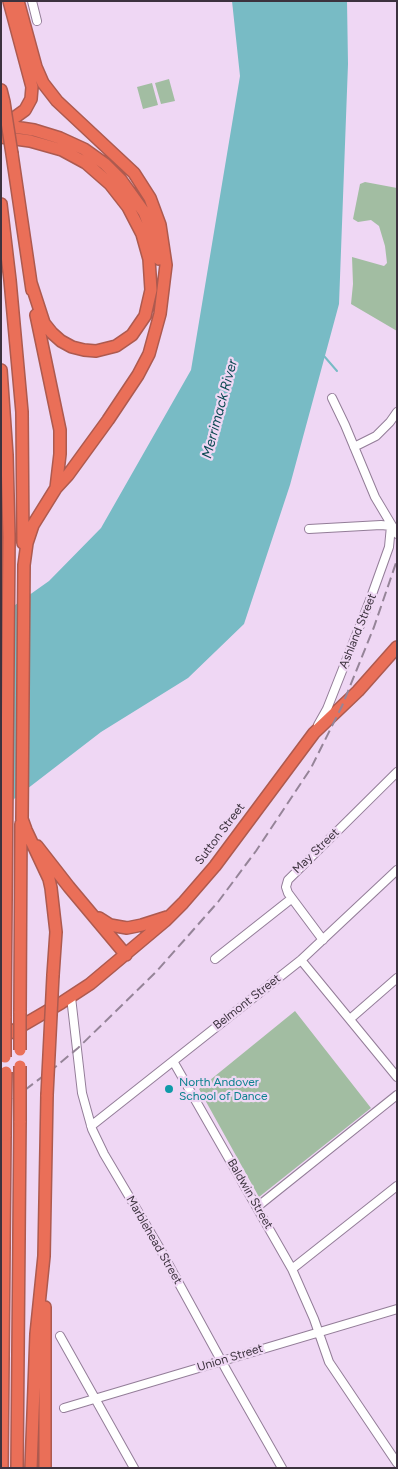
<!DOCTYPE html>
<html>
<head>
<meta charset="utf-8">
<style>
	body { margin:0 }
	#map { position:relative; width:398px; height:1469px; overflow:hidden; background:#efd7f4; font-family:Figtree,sans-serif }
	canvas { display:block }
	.frame { position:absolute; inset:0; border:2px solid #3c323e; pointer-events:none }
</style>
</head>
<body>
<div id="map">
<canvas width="398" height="1469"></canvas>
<div class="frame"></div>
</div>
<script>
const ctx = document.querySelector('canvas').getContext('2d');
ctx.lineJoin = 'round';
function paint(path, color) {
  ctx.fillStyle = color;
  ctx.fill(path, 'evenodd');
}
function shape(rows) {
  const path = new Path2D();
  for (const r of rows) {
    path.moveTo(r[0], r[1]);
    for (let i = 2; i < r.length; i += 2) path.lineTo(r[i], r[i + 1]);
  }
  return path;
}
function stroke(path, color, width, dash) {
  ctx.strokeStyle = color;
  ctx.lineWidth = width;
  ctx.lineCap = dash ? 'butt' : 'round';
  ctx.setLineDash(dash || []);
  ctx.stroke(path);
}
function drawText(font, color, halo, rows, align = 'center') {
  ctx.font = font + ' Figtree,sans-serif';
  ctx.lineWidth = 4.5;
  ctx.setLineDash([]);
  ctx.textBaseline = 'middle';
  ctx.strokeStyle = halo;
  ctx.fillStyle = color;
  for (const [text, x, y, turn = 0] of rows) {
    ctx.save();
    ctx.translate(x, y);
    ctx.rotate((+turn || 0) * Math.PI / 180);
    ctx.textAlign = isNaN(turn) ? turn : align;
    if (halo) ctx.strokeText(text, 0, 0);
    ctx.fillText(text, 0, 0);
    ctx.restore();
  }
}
paint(shape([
	[169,79,175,101,161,104,155,83],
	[152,83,158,105,143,109,137,87],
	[365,182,397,188,397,331,351,304,353,284,352,257,384,266,387,263,385,246,379,226,371,220,358,222,353,219,360,184],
	[295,1011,371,1108,259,1197,199,1089]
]), '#a2bda2');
paint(shape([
	[232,1,347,1,348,64,339,304,290,485,244,624,188,678,101,732,1,809,1,615,49,581,101,528,191,370,240,76]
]), '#78bbc5');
stroke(shape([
	[324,356,337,371]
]), '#78bbc5', 2);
const minor = shape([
	[32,1,37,21],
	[332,398,345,425,375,497,397,534],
	[354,447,376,436,390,422,397,412],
	[309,529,381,525,391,526],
	[318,725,327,709,370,600,389,547,391,526],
	[323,940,288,893,286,887,288,880,397,772],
	[215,959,291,899],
	[301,960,397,1077],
	[71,997,82,1093,92,1129,104,1154,159,1247,228,1373,282,1468],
	[350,1019,397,978],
	[173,1061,292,1269,314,1319,329,1362,397,1463],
	[91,1126,301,960,397,870],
	[257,1207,397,1095],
	[292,1269,397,1186],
	[60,1336,134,1468],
	[64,1408,397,1309]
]);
const highway = shape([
	[18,1,36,67,43,83,57,101,134,173,150,198,160,225,166,265,160,314,149,354,138,375,108,420,68,475,56,488,33,525,27,543,24,565,22,819,26,830,49,879,51,888,56,932,53,975],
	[1,90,4,102],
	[1,123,14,118,25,110,31,99,32,87,9,1],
	[1,125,34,130,60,138,84,149,105,164,121,180,144,212,154,237,159,259],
	[1,137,30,141,62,150,86,163,110,184,128,207,142,234,149,259,151,290,145,316,132,335,116,346,96,351,84,350,72,347,61,341,52,333,44,323,31,283],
	[12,154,32,290],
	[1,204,10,280,22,412,23,543],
	[36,315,60,430,60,454,56,488],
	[1,370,7,455,9,537,5,1018],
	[37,846,69,887,126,955],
	[99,918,110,925,127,928,142,925,167,917],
	[20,1013,21,824],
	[1,1038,61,1003,90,984,165,921,183,903,215,866,314,733,358,691,397,647],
	[2,1468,5,1135],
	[17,1468,20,1121],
	[31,1468,36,1334,44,1256,47,1095],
	[45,1468,45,1307]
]);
stroke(minor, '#937d98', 10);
stroke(highway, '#ad5a4f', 14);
stroke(minor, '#fff', 8);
stroke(highway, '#ea6f58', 11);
stroke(shape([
	[1,1108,54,1068,78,1048,156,972,218,902,256,851,311,768,342,706,374,627,397,560]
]), '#958498', 2, [10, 5]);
const highwayBridge = shape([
	[4,102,12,154],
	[5,1018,5,1057],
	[20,1050,20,1013],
	[20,1066,20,1121],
	[47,1095,53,975],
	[5,1135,6,1072]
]);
stroke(highwayBridge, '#ad5a4f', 14, []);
stroke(highwayBridge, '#ea6f58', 11);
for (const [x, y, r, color] of [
	[169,1089,5,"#0f9aa8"]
]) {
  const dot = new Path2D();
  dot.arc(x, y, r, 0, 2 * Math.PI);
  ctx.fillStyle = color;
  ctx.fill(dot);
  stroke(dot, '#efd7f4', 2);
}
drawText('12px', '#3c323e', '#efd7f4', [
	["Ashland Street",358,631,-68],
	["Sutton Street",220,834,-53],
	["May Street",316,851,-44],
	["Belmont Street",247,1002,-38],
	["Baldwin Street",250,1194,60],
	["Marblehead Street",154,1240,60],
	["Union Street",230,1358,-17]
]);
drawText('12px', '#0d838f', '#efd7f4', [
	["North Andover",179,1082],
	["School of Dance",179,1096]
], 'left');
drawText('italic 14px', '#0a4951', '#efd7f4', [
	["Merrimack River",220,409,-75]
]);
</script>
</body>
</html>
